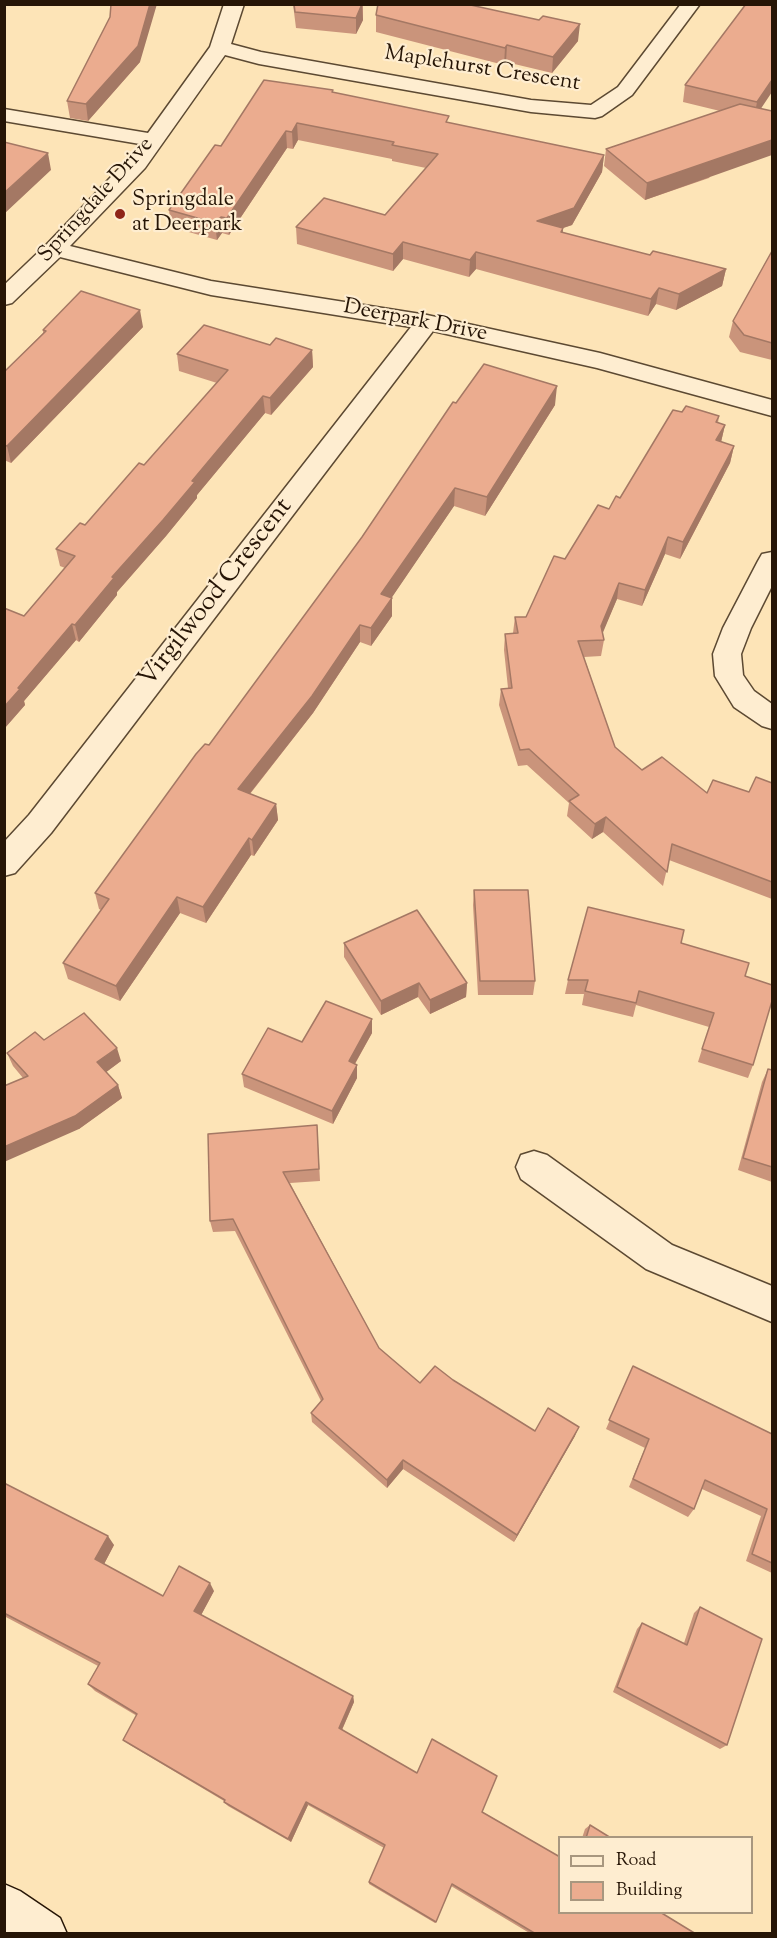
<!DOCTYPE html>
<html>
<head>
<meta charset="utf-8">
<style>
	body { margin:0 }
	#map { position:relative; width:777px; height:1938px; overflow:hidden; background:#fde4b7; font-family:"Sorts Mill Goudy",serif }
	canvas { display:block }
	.frame { position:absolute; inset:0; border:6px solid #261506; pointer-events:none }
	.legend { position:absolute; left:558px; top:1836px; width:195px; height:78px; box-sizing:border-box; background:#feedd0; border:2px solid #a8977f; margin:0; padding:8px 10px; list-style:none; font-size:18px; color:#261506 }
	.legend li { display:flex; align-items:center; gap:12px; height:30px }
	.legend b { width:30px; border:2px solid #a8977f }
</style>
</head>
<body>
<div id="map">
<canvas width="777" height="1938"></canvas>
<div class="frame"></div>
<ul class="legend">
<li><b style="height:8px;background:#feedd0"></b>Road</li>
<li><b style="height:16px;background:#ebac8f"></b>Building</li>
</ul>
</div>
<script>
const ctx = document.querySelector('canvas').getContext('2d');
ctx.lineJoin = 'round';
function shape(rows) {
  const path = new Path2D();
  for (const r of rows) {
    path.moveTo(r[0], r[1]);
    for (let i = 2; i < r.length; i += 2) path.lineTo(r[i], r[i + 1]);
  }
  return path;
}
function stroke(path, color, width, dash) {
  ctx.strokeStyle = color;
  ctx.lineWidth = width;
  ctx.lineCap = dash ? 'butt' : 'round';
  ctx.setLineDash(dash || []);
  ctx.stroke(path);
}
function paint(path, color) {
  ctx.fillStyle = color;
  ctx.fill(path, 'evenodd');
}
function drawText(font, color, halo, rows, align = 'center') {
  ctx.font = font + ' "Sorts Mill Goudy",serif';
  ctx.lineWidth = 4.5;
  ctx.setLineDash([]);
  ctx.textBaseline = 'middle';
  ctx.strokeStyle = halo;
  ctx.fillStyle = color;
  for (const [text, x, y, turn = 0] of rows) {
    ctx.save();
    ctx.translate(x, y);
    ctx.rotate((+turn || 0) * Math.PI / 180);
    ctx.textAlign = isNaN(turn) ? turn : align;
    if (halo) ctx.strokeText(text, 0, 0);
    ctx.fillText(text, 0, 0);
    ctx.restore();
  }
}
const minor = shape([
	[224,4,244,4,231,44,261,52,531,100,591,105,618,87,681,4,700,4,632,95,602,116,595,118,531,112,259,64,225,55,145,168,70,246,211,281,427,315,600,353,772,400,772,416,597,368,433,331,51,833,15,873,4,876,4,842,29,815,411,327,211,295,60,257,12,303,4,305,4,285,47,244,129,158,140,144,4,121,4,109,148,133,210,47,224,4],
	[772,552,772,586,751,628,741,654,743,675,754,691,772,704,772,729,762,726,734,707,715,676,713,654,723,628,758,561,762,554,772,552],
	[534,1151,547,1155,672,1245,772,1286,772,1322,646,1269,521,1179,516,1167,521,1155,534,1151]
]);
const secondary = shape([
	[4,1884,20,1891,60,1918,67,1934,4,1934,4,1884]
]);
stroke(minor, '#5c4932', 3);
stroke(secondary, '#261506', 3);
paint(minor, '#feedd0');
paint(secondary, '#feedd0');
paint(shape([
	[293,4,363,4,363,20,356,34,296,28],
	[746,4,761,109,709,178,645,200,604,166,606,149,720,111,683,102,685,85],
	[376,15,578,41,552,73,506,62,504,65,376,32],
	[110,17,140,62,88,121,70,118,67,101],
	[333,90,333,93,449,123,604,155,602,172,572,225,563,228,563,233,650,255,726,269,722,286,676,310,656,304,648,316,476,269,469,277,403,259,393,271,297,244,296,227,385,215,426,168,392,161,392,159,298,140,293,149,287,148,229,235,222,233,217,240,171,227,169,210,221,146],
	[772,251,772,360,740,352,729,337,733,321],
	[143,327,11,463,4,460,4,372,43,333,43,330],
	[270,345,312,350,313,367,271,415,265,413,197,495,197,498,166,536,117,592,117,595,79,642,76,640,24,701,25,705,4,729,24,616,65,568,60,566,56,549,85,525,144,465,217,383,179,371,177,354],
	[456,403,555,405,485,516,454,506,391,598,392,616,371,646,360,642,313,713,250,794,276,804,278,820,254,856,251,855,206,923,180,913,120,1001,68,979,63,963,101,910,99,909,95,893,209,745,362,537],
	[682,412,719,416,718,423,725,425,721,442,734,446,730,463,680,559,665,554,642,606,617,599,602,633,604,640,601,656,584,657,615,747,642,770,707,793,749,792,772,783,772,899,669,860,663,886,603,832,592,839,567,816,569,803,527,765,518,766,499,705,501,689,508,688,504,650,505,634,513,633,515,617,526,617,565,559,609,509,620,498],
	[474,890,535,981,533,995,478,995,473,905],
	[344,943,467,983,466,997,430,1014,418,997,381,1015,344,957],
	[681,943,745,976,753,1065,748,1078,698,1062,709,1027,636,1005,633,1017,582,1005,584,994,565,994,568,980],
	[372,1019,372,1033,355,1064,357,1065,357,1078,333,1124,244,1087,242,1074,302,1042],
	[44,1040,121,1061,106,1072,118,1085,122,1098,79,1129,23,1078,13,1066,7,1053],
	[768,1069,772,1070,772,1182,738,1170,762,1082],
	[317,1125,320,1181,290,1183,379,1348,420,1383,453,1380,535,1431,575,1436,514,1542,403,1469,387,1488,312,1422,311,1413,321,1401,235,1231,213,1232,210,1221],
	[633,1366,772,1434,772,1573,746,1561,761,1516,702,1489,694,1509,688,1517,629,1487,645,1448,606,1429],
	[4,1483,114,1545,104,1564,163,1596,214,1591,201,1615,353,1696,354,1702,342,1730,560,1857,696,1934,531,1934,451,1886,436,1922,435,1923,369,1884,369,1882,384,1848,308,1805,291,1842,228,1806,224,1802,224,1801,130,1745,123,1740,137,1716,95,1691,88,1684,98,1666,4,1616],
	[700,1607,727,1745,720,1749,613,1692,637,1629,642,1623,684,1643,694,1613],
	[590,1825,611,1838,582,1838,585,1829]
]), '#ca947b');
paint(shape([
	[150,4,157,4,140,62,88,121,86,104],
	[362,4,363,20,356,34,356,18],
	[580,24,578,41,552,73,553,57],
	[507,45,506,62,504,65,505,48],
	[772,80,772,92,754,119,757,102],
	[297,123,298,140,293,149,292,132],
	[286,131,287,148,229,235,227,218],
	[772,140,772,155,645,200,647,183],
	[48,153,51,170,4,214,4,193],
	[604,155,602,172,572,225,563,228,561,245,537,221],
	[221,217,222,233,217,240,215,223],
	[403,242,403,259,393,271,393,254],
	[476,252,476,269,469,277,470,260],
	[726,269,722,286,676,310,679,294],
	[659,288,656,304,648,316,651,299],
	[140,310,143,327,11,463,7,446],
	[312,350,313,367,271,415,270,398],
	[557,386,555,405,485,516,487,497],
	[263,396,265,413,197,495,197,498,166,536,117,592,117,595,79,642,75,625,112,577],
	[725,425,721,442,716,440],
	[734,446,730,463,680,559,683,542],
	[455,488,454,506,382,612,381,594],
	[668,537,665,554,642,606,645,590],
	[619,583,617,599,599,642,601,626],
	[392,598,392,616,371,646,371,628],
	[72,624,76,640,24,701,25,705,4,729,4,707,18,688],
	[360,625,360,642,313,713,240,806,238,789],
	[276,804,278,820,254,856,252,840],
	[606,817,603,832,592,839,595,824],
	[249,838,251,855,206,923,203,907],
	[177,897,180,913,120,1001,116,986],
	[419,983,418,997,381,1015,381,1001],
	[467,983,466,997,430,1014,430,1000],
	[372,1019,372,1033,349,1074,349,1061],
	[117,1048,121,1061,101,1076,97,1062],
	[357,1065,357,1078,333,1124,332,1111],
	[118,1085,122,1098,79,1129,4,1162,4,1147],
	[579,1427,575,1436,514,1542,517,1535],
	[403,1460,403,1469,387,1488,387,1480],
	[108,1536,114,1545,102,1568,95,1559],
	[210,1583,214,1591,199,1619,194,1611],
	[353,1696,354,1702,340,1734,339,1728],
	[306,1802,308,1805,291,1842,288,1839]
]), '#a47864');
const building = shape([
	[111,4,150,4,138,46,86,104,67,101,110,17,111,4],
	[294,4,362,4,356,18,295,12,294,4],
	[378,4,466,4,539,20,543,16,580,24,553,57,507,45,505,48,376,15,378,4],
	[746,4,772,4,772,80,757,102,685,85,746,4],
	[264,80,333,90,332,92,449,116,446,122,604,155,574,208,537,221,563,228,561,232,650,255,653,251,726,269,679,294,659,288,651,299,476,252,470,260,403,242,393,254,296,227,324,198,385,215,438,154,392,145,394,142,297,123,292,132,286,131,227,218,221,217,215,223,169,210,215,145,221,146,264,80],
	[740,104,772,111,772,140,647,183,606,149,740,104],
	[4,142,48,153,4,193,4,142],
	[772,251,772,343,744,335,733,321,772,251],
	[81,291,140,310,7,446,4,445,4,372,46,331,43,330,81,291],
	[204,325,270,345,276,338,312,350,270,398,263,396,192,481,195,482,163,520,112,577,114,578,75,625,72,624,18,688,20,689,4,707,4,608,24,616,75,556,56,549,80,523,85,525,139,463,144,465,228,370,177,354,204,325],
	[484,364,557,386,487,497,455,488,381,594,392,598,371,628,360,625,312,696,238,789,276,804,252,840,249,838,203,907,177,897,116,986,63,963,109,899,95,893,196,754,205,744,209,745,362,537,453,402,456,403,484,364],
	[686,406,719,416,716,422,725,425,716,440,734,446,683,542,668,537,645,590,619,583,601,626,604,640,578,641,615,747,642,770,662,757,707,793,713,780,749,792,756,777,772,783,772,882,672,844,667,872,606,817,595,824,569,801,579,795,529,749,520,750,501,689,512,688,505,634,518,633,515,617,526,617,554,556,565,559,598,505,609,509,616,496,620,498,673,410,682,412,686,406],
	[474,890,528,890,535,981,480,981,474,890],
	[588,907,684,930,681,943,749,963,745,976,772,985,772,1001,753,1065,702,1049,714,1013,639,991,636,1003,585,991,588,980,568,980,588,907],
	[417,910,467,983,430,1000,419,983,381,1001,344,943,417,910],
	[326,1001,372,1019,349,1061,357,1065,332,1111,242,1074,268,1028,302,1042,326,1001],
	[84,1013,117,1048,97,1062,118,1085,75,1116,4,1147,4,1086,28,1076,7,1053,35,1032,44,1040,84,1013],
	[768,1069,772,1070,772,1167,743,1158,768,1069],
	[317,1125,319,1169,283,1172,379,1348,420,1383,435,1366,453,1380,535,1431,548,1408,579,1427,517,1535,403,1460,387,1480,311,1413,323,1399,233,1219,210,1221,208,1134,317,1125],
	[633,1366,772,1434,772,1563,752,1554,767,1509,705,1480,694,1509,633,1479,649,1439,609,1420,633,1366],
	[4,1483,108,1536,95,1559,163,1596,179,1566,210,1583,194,1611,353,1696,339,1728,417,1773,432,1739,497,1776,482,1812,560,1857,560,1912,660,1912,696,1934,536,1934,452,1884,436,1922,369,1882,385,1845,306,1802,288,1839,224,1802,225,1800,123,1740,137,1714,88,1684,100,1663,4,1613,4,1483],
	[700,1607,762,1639,727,1745,617,1687,642,1623,687,1645,700,1607],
	[590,1825,611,1838,586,1838,590,1825]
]);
paint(building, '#ebac8f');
stroke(building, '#a47864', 1.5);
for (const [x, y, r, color] of [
	[120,214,6,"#8f2418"]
]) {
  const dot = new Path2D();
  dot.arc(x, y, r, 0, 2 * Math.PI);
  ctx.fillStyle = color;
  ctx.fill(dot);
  stroke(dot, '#feedd0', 2);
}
drawText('22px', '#261506', '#feedd0', [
	["Maplehurst Crescent",482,70,9],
	["Springdale Drive",97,201,-48],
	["Deerpark Drive",415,322,11]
]);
drawText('22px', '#261506', '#feedd0', [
	["Springdale",132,201],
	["at Deerpark",132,226]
], 'left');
drawText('26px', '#261506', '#feedd0', [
	["Virgilwood Crescent",217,594,-52]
]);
</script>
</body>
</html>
